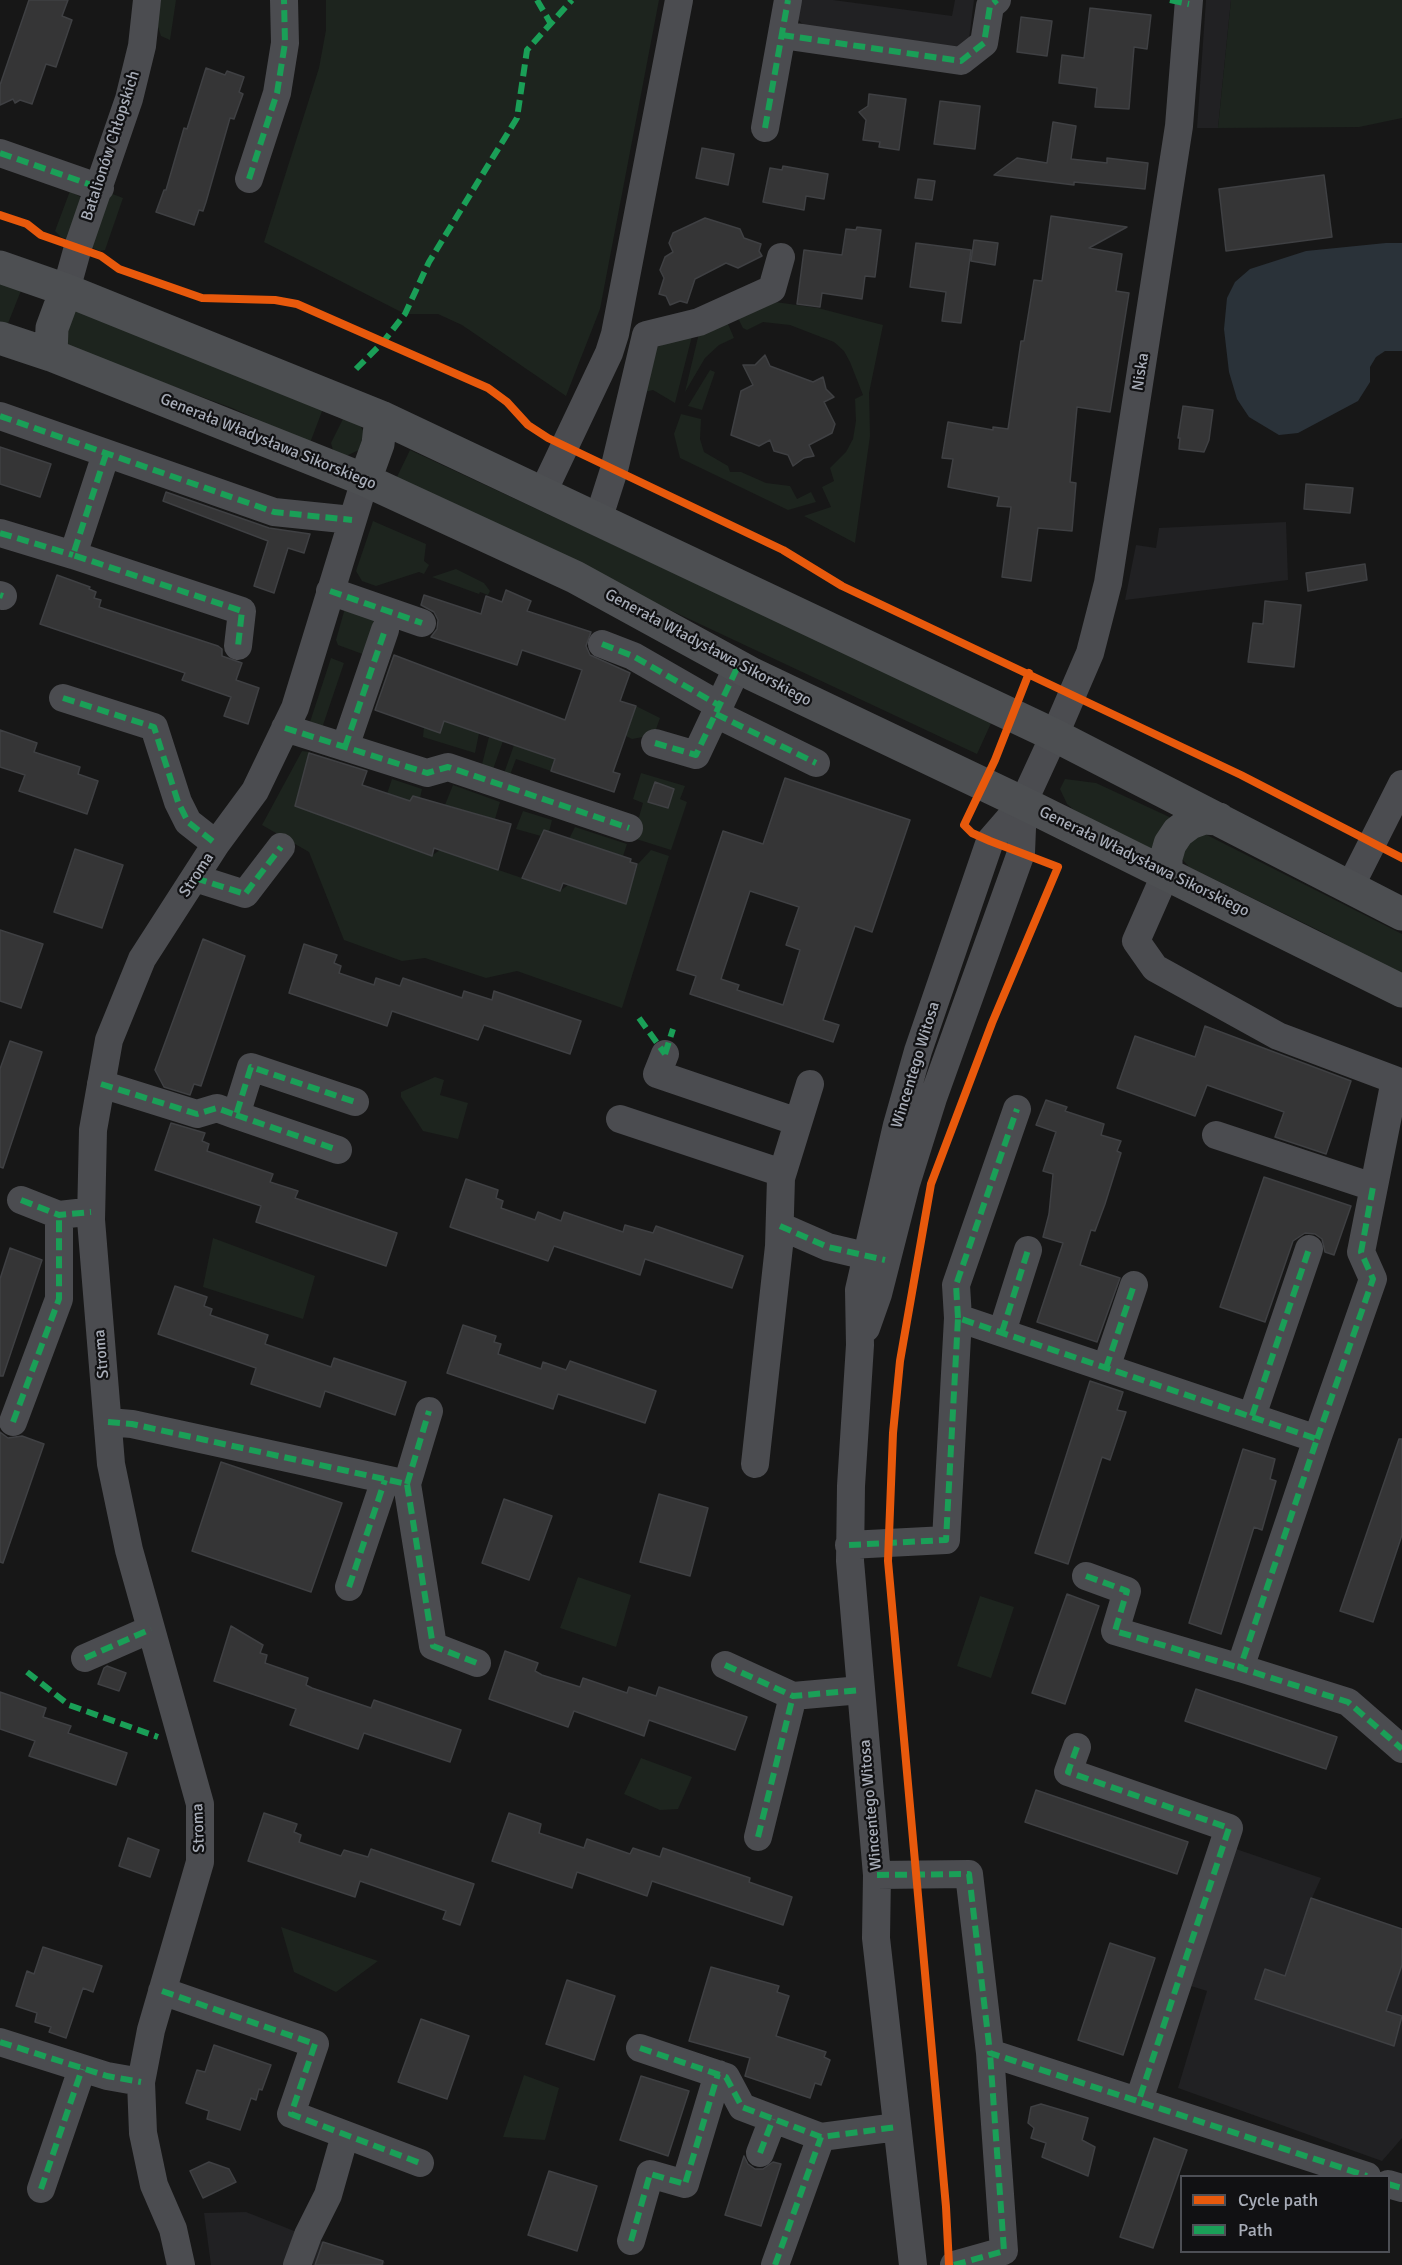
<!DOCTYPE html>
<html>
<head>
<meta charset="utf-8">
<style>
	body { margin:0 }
	#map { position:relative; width:1402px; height:2265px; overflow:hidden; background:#171717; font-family:Signika,sans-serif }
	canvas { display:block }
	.legend { position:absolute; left:1180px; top:2175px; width:210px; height:78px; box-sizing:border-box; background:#111113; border:2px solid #4d4f55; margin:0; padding:8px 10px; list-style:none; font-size:18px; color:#a8adb8 }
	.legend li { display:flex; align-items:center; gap:12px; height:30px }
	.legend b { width:30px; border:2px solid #4d4f55 }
</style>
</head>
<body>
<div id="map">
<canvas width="1402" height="2265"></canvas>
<ul class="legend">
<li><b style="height:8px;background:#e8590c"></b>Cycle path</li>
<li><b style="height:8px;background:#1a9f57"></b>Path</li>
</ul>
</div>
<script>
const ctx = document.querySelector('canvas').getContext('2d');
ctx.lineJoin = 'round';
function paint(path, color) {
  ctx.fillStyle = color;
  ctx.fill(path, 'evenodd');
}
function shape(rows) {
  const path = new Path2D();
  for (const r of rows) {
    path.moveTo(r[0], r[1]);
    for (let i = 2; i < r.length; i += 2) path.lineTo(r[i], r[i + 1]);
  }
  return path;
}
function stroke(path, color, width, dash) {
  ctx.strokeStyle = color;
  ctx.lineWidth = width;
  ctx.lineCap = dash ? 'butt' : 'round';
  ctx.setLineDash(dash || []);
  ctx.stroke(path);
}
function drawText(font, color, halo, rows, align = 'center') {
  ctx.font = font + ' Signika,sans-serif';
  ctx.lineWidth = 4.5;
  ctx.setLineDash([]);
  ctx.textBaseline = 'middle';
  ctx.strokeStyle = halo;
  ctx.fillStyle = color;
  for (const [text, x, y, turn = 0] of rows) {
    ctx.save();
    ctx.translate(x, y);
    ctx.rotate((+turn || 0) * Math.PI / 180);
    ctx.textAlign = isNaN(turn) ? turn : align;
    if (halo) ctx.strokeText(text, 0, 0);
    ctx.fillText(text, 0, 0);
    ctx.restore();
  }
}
paint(shape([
	[797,0,833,0,952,16,955,0,974,0,969,39,957,49,807,29,795,16],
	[1206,0,1231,0,1218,128,1197,128],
	[1286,522,1288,580,1125,600,1136,545,1156,548,1159,528],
	[1236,1849,1321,1878,1312,1898,1402,1929,1402,2138,1382,2161,1178,2088,1207,1991,1191,1986],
	[246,2212,317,2240,385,2262,384,2265,211,2265,204,2213]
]), '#212123');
paint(shape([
	[161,0,176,0,170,40,161,36,157,24],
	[326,0,659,0,600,309,566,396,462,325,438,314,405,314,264,242,319,68,326,30],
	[1231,0,1402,0,1402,118,1359,127,1218,128],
	[70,191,82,198,69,240,61,237,55,231],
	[110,193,123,198,105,250,100,251,91,247],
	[0,280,22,288,7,326,0,323],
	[761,300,818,308,883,325,869,393,870,436,855,543,804,516,831,507,822,487,834,481,830,468,846,452,853,439,856,421,855,399,863,395,850,362,844,351,834,342,790,325,763,322,747,330,743,328,738,318],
	[74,310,324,406,310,443,232,408,66,347,60,327],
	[725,317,734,338,719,345,705,358,685,392,699,333],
	[688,334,692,336,675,403,653,390,645,392,655,348],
	[710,370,715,372,702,410,688,406],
	[681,414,701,419,700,439,704,452,728,466,730,472,741,472,766,483,790,486,797,499,811,492,816,502,788,510,680,458,674,434],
	[345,415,358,422,364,432,359,450,346,456,334,453,331,443],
	[410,450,992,721,977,754,395,481],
	[373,521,426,544,424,561,429,565,424,574,419,572,376,586,362,581,356,571],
	[456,569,484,583,490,591,488,595,480,592,479,594,432,577],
	[345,608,375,618,368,656,338,645,336,640],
	[331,658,344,663,320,734,308,728],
	[636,706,660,718,654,735,632,739,626,736],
	[444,721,479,733,475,753,423,737,424,727],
	[489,737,503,741,491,775,480,772],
	[514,745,555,759,551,771,516,759,510,775,502,779],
	[302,751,310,752,295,806,431,856,440,850,560,891,568,885,625,904,638,864,651,850,669,856,622,1008,517,971,486,978,425,958,402,961,344,940,309,852,262,825],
	[641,773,685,786,680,799,687,802,671,850,633,838,643,803,633,799],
	[392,779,422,789,420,798,413,796,410,801,387,794],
	[1065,779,1096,783,1178,821,1159,855,1080,815,1067,804,1060,789],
	[453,785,500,802,495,819,445,805],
	[523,811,552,820,549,832,544,830,541,836,516,829],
	[575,827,627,844,623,856,569,839],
	[1203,833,1402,934,1402,976,1322,932,1189,867,1182,859,1182,843],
	[435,1077,444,1080,440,1095,468,1103,458,1139,423,1131,401,1097,401,1092],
	[213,1238,315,1276,303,1319,203,1287],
	[578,1577,631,1595,616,1647,560,1628],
	[980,1596,1014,1607,991,1678,957,1666],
	[641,1758,692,1777,678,1809,660,1810,624,1794],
	[281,1927,378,1961,336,1992,294,1972],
	[524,2075,559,2088,545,2140,503,2137]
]), '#1d241e');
paint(shape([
	[1386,243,1402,243,1402,351,1385,351,1376,357,1370,367,1370,382,1358,401,1298,433,1279,435,1249,417,1237,399,1229,372,1224,329,1227,298,1235,282,1250,269,1306,251]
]), '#2a3239');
const building = shape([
	[29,0,68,0,62,16,72,20,56,67,46,64,32,104,20,100,15,103,13,99,0,105,0,85,29,0],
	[1090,8,1151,15,1147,49,1134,47,1129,109,1095,107,1097,88,1059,83,1062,55,1084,58,1090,8],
	[1021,17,1052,21,1047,56,1017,52,1021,17],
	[206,68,225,75,227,71,244,77,239,92,243,94,234,119,230,118,206,202,203,211,199,210,194,225,156,212,164,190,166,190,184,128,187,129,206,68],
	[869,94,906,99,899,150,879,147,880,142,863,140,866,120,859,112,868,106,869,94],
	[940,101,980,106,975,149,934,144,940,101],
	[1053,122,1076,126,1071,159,1107,163,1107,158,1148,163,1145,189,1074,182,1074,185,994,175,1017,158,1047,163,1053,122],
	[702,148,734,154,728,185,696,178,702,148],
	[783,166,828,174,824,199,806,196,804,210,763,202,770,168,782,170,783,166],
	[1324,175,1332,237,1226,251,1219,189,1324,175],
	[918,179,935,181,932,200,915,198,918,179],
	[1051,216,1127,227,1089,248,1122,254,1116,291,1129,293,1110,412,1077,407,1070,482,1076,483,1072,531,1038,528,1031,581,1002,577,1011,507,997,506,999,497,948,487,953,459,942,458,948,422,993,430,993,427,1008,429,1021,341,1024,341,1034,280,1042,281,1051,216],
	[705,218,740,229,744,238,761,244,759,251,762,256,738,268,726,263,695,279,687,303,680,301,670,305,666,296,659,294,664,278,660,270,665,257,673,252,669,243,673,233,705,218],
	[857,227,881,230,875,277,865,276,862,299,822,293,820,307,797,304,804,250,842,255,846,229,856,230,857,227],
	[974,240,998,243,995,265,971,261,974,240],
	[916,243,971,250,961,323,942,321,946,292,910,287,916,243],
	[765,355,770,366,813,382,823,377,826,389,834,397,824,402,835,424,832,433,809,445,814,456,804,458,793,466,788,455,774,451,770,440,759,446,731,435,741,391,753,385,743,365,755,365,765,355],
	[1183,406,1213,410,1209,440,1204,452,1179,449,1180,438,1178,438,1183,406],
	[0,447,51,464,40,497,0,484,0,447],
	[1306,484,1353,488,1350,513,1304,509,1306,484],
	[166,492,269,528,310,534,304,553,288,548,274,593,254,586,268,541,163,501,166,492],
	[1365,564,1367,580,1308,591,1306,573,1365,564],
	[57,575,90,587,89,589,96,592,94,598,101,600,99,607,218,646,222,649,222,656,242,663,236,680,259,688,248,724,224,716,231,697,182,680,185,673,40,624,57,575],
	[506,590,531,601,527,611,591,632,586,646,590,655,630,673,620,701,636,706,613,772,620,774,614,792,551,771,555,759,444,721,440,733,375,710,394,655,565,720,582,670,522,650,517,665,431,637,437,629,438,620,434,612,421,605,424,595,481,614,486,596,502,602,506,590],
	[1265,601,1301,605,1294,667,1248,662,1253,623,1263,624,1265,601],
	[0,730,37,743,34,752,80,767,78,774,98,781,87,814,19,791,25,775,0,767,0,730],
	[309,753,367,771,362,785,410,801,413,796,511,824,498,870,434,848,432,856,295,806,309,753],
	[785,778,910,820,872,932,855,926,823,1020,839,1025,833,1042,690,994,696,976,677,970,723,831,763,844,785,778],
	[750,891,799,907,786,945,800,950,783,1005,737,990,739,985,721,979,750,891],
	[655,782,674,789,668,808,648,802,655,782],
	[544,830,631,859,630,862,637,864,626,904,563,883,560,891,522,878,544,830],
	[75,849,123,865,102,928,54,912,75,849],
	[0,930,43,944,21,1008,0,1001,0,930],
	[203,939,245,956,201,1086,194,1084,190,1095,164,1087,155,1070,203,939],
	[304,944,337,955,334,963,341,966,339,973,374,985,376,978,400,986,403,978,462,998,464,991,492,1000,494,991,581,1021,570,1054,484,1025,478,1040,392,1011,387,1026,289,993,304,944],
	[1205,1026,1351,1081,1326,1154,1275,1137,1284,1112,1207,1085,1195,1116,1117,1088,1135,1036,1195,1057,1205,1026],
	[10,1041,42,1052,3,1168,0,1167,0,1069,10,1041],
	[1046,1100,1067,1107,1065,1111,1104,1124,1101,1135,1121,1141,1117,1151,1121,1153,1105,1204,1095,1231,1091,1230,1080,1265,1120,1278,1097,1342,1037,1322,1063,1243,1043,1237,1049,1214,1053,1174,1043,1171,1056,1132,1036,1125,1046,1100],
	[171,1123,205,1133,202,1141,209,1144,207,1151,273,1174,270,1182,298,1191,295,1198,397,1233,386,1266,256,1222,261,1206,155,1170,171,1123],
	[1264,1177,1351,1206,1334,1255,1325,1252,1322,1239,1315,1234,1305,1233,1293,1241,1265,1322,1220,1307,1264,1177],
	[466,1179,498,1190,496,1198,503,1201,501,1208,535,1220,538,1212,561,1221,564,1212,623,1232,625,1225,653,1233,656,1226,743,1256,732,1288,645,1259,640,1275,554,1246,548,1261,450,1227,466,1179],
	[10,1248,42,1260,3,1376,0,1376,0,1279,10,1248],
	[175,1286,207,1297,204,1306,212,1309,210,1315,268,1335,265,1344,331,1367,334,1358,406,1382,395,1415,325,1391,320,1407,251,1384,256,1368,158,1334,175,1286],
	[463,1325,496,1336,494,1342,501,1344,498,1354,541,1369,543,1362,566,1370,570,1361,656,1391,645,1423,558,1394,553,1409,447,1373,463,1325],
	[1090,1381,1123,1392,1117,1410,1126,1412,1110,1460,1102,1457,1068,1564,1035,1553,1090,1381],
	[0,1432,8,1438,22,1436,44,1444,3,1563,0,1562,0,1432],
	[1399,1439,1402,1439,1402,1535,1373,1622,1340,1611,1399,1439],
	[1243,1449,1275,1459,1270,1479,1276,1481,1262,1530,1254,1527,1221,1634,1189,1623,1243,1449],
	[221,1462,342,1503,311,1592,192,1551,221,1462],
	[659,1494,708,1508,690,1576,640,1562,659,1494],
	[504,1499,552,1516,529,1580,482,1563,504,1499],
	[1067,1594,1099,1606,1065,1704,1032,1693,1067,1594],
	[231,1626,263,1645,260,1653,267,1655,265,1663,308,1678,306,1685,312,1688,371,1708,374,1700,461,1730,450,1762,364,1733,358,1749,290,1725,296,1709,214,1681,231,1626],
	[505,1651,538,1663,535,1671,542,1675,580,1687,583,1678,627,1693,629,1687,656,1696,659,1687,747,1717,735,1750,649,1720,644,1736,574,1711,568,1727,489,1699,505,1651],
	[107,1666,126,1673,119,1691,98,1684,104,1668,107,1666],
	[1196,1689,1337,1737,1326,1769,1185,1721,1196,1689],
	[0,1692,46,1708,43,1717,71,1726,68,1733,127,1753,116,1785,29,1756,35,1741,0,1729,0,1692],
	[1036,1790,1188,1842,1177,1874,1025,1822,1036,1790],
	[264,1813,297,1824,294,1832,301,1835,299,1842,341,1856,344,1850,368,1857,371,1849,474,1884,460,1925,443,1919,446,1911,360,1881,355,1897,248,1861,264,1813],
	[509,1813,541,1824,539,1833,584,1848,587,1839,630,1854,633,1848,660,1857,663,1848,750,1878,749,1882,792,1897,783,1925,652,1881,647,1896,577,1872,572,1888,492,1861,509,1813],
	[128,1838,159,1850,150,1877,119,1866,128,1838],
	[1311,1898,1402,1929,1402,1965,1386,2011,1402,2016,1394,2046,1255,1999,1265,1969,1285,1976,1311,1898],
	[1110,1943,1155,1958,1123,2055,1078,2040,1110,1943],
	[43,1947,102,1966,93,1992,83,1988,66,2038,49,2032,51,2027,35,2022,37,2013,16,2006,27,1971,34,1974,43,1947],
	[711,1967,779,1986,777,1992,789,1996,776,2036,826,2052,824,2057,830,2060,821,2085,815,2083,810,2098,745,2076,750,2058,689,2041,711,1967],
	[567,1980,615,1996,594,2060,546,2044,567,1980],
	[421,2019,469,2036,447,2099,398,2082,421,2019],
	[214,2045,271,2065,262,2090,259,2089,256,2100,251,2098,240,2130,207,2119,209,2111,186,2103,197,2070,205,2072,214,2045],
	[641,2076,689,2091,668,2156,620,2140,641,2076],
	[1041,2104,1088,2118,1082,2140,1095,2147,1088,2176,1042,2157,1046,2143,1031,2138,1034,2128,1028,2123,1031,2107,1041,2104],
	[1154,2138,1187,2150,1153,2248,1120,2237,1154,2138],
	[744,2156,748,2164,755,2169,763,2169,773,2162,781,2164,761,2226,725,2215,744,2156],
	[209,2162,229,2169,236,2182,203,2198,190,2171,209,2162],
	[549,2171,597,2186,577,2251,528,2235,549,2171],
	[323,2242,383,2261,382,2265,315,2265,323,2242]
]);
paint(building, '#353536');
stroke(building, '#3f4043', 1.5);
stroke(shape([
	[782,35,961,61,984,43,990,6,997,0],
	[765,128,788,0],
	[0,153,100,188],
	[249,179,277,93,285,43,284,0],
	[66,290,78,247,129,99,142,46,147,0],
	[0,416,274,512,352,520],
	[106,454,73,555,242,611,238,646],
	[543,492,609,353,615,334,679,0],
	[598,520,614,470,646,335,699,322,772,289,781,257],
	[0,533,73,555],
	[330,591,422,623],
	[0,595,3,596],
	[602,644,633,656,720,706],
	[63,698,154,727,178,802,188,822,216,844],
	[716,714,816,763],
	[285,728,427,773,448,767,629,828],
	[655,743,696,755,738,666],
	[345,747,385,630],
	[1166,873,1136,941,1155,968,1278,1036,1395,1080,1361,1252,1373,1279,1317,1439],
	[195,878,245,894,281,847],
	[1351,885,1402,784],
	[665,1054,657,1074,798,1122],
	[101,1084,197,1114,217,1108,236,1115,251,1067,355,1102],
	[236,1115,338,1150],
	[620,1119,782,1173],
	[1216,1135,1373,1187],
	[21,1200,59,1215,77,1213],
	[780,1226,828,1247,883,1260],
	[958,1318,956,1285,1017,1109],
	[866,1328,878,1294,906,1184,933,1098,1021,853,1023,803],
	[1002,1332,1028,1250],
	[1106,1368,1134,1285],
	[1252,1416,1309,1249],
	[13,1422,59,1299,59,1215],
	[108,1422,132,1424,407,1484,433,1646,477,1663],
	[755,1464,779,1246,781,1178,810,1084],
	[407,1484,429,1411],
	[849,1545,946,1540,958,1318,1317,1439,1240,1668,1348,1702,1402,1749],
	[1086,1576,1127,1591,1115,1631,1240,1668],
	[349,1587,385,1480],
	[85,1658,151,1629],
	[725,1665,793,1696,861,1690],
	[1077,1747,1068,1772,1229,1828,1139,2100],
	[758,1837,793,1696],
	[877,1875,969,1874,990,2053,1367,2176],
	[162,1991,315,2044,291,2114,420,2163],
	[0,2042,107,2076,141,2082],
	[640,2048,726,2077,742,2107,821,2137,897,2127],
	[760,2153,773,2119],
	[1388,2184,1402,2188],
	[41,2189,82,2069],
	[631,2241,650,2174,685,2184,718,2074],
	[181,2265,173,2229,154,2185,143,2133,141,2082,151,2030,200,1862,200,1804,129,1550,111,1464,91,1220,93,1130,109,1040,142,959,216,844,255,791,295,708,365,480],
	[297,2265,308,2235,328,2195,345,2135],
	[775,2265,821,2137],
	[913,2265,876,1938,877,1875,850,1561,851,1486,860,1345,859,1290,897,1125,918,1051,990,841,1023,803,1059,725,1090,653,1108,583,1179,126,1189,0],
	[954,2265,1004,2251,990,2053]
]), '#4b4c50', 28);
stroke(shape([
	[0,267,66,290,381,417,1054,735,1402,914],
	[0,338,51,355,365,480,575,577,752,674,1023,803,1402,991],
	[51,355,52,328,66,290],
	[365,480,378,444,381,417],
	[1166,873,1166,858,1170,844,1178,832,1190,823,1204,818,1219,819]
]), '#4d4f52', 33);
stroke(shape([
	[537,0,551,24],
	[1170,0,1189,4],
	[782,35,961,61,984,43,990,6,997,0],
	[765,128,788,0],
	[0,153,100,188],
	[249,179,277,93,285,43,284,0],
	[356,369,383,342,405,314,429,262,517,118,527,50,572,0],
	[0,416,274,512,352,520],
	[106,454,73,555,242,611,238,646],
	[0,533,73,555],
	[330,591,422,623],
	[0,595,3,596],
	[602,644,633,656,720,706],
	[63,698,154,727,178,802,188,822,216,844],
	[716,714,816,763],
	[285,728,427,773,448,767,629,828],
	[655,743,696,755,738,666],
	[345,747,385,630],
	[195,878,245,894,281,847],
	[639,1018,665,1054],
	[665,1054,673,1029],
	[101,1084,197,1114,217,1108,236,1115,251,1067,355,1102],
	[236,1115,338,1150],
	[21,1200,59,1215,91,1212],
	[780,1226,828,1247,885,1260],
	[958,1318,956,1285,1017,1109],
	[1002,1332,1028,1250],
	[1106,1368,1134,1285],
	[1252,1416,1309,1249],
	[13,1422,59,1299,59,1215],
	[108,1422,132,1424,407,1484,433,1646,477,1663],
	[1317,1439,1373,1279,1361,1252,1373,1187],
	[407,1484,429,1411],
	[849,1545,946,1540,958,1318,1317,1439,1240,1668,1348,1702,1402,1749],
	[1086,1576,1127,1591,1115,1631,1240,1668],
	[349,1587,385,1480],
	[85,1658,151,1629],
	[725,1665,793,1696,861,1690],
	[27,1672,69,1705,158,1737],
	[1077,1747,1068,1772,1229,1828,1139,2100],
	[758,1837,793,1696],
	[877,1875,969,1874,990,2053,1367,2176],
	[162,1991,315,2044,291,2114,420,2163],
	[0,2042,107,2076,141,2082],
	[640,2048,726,2077,742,2107,821,2137,897,2127],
	[760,2153,773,2119],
	[1388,2184,1402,2188],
	[41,2189,82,2069],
	[631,2241,650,2174,685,2184,718,2074],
	[775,2265,821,2137],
	[954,2265,1004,2251,990,2053]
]), '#1a9f57', 6, [12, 6]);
stroke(shape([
	[0,215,27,224,41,235,101,256,119,269,202,298,275,300,297,304,488,388,507,402,528,425,548,438,783,550,842,586,1241,775,1402,858],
	[949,2265,946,2207,888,1561,893,1433,900,1361,931,1184,992,1023,1058,867,990,841,972,833,964,825,995,760,1029,673]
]), '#e8590c', 8);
drawText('16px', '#a8adb8', '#111113', [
	["Batalionów Chłopskich",111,146,-72],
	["Niska",1141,372,-81],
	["Generała Władysława Sikorskiego",268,442,22],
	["Generała Władysława Sikorskiego",708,648,28],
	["Generała Władysława Sikorskiego",1144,862,26],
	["Stroma",197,875,-57],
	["Wincentego Witosa",916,1065,-73],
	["Stroma",102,1354,-95],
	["Wincentego Witosa",871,1805,-95],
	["Stroma",199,1828,-92]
]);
</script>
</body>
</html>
